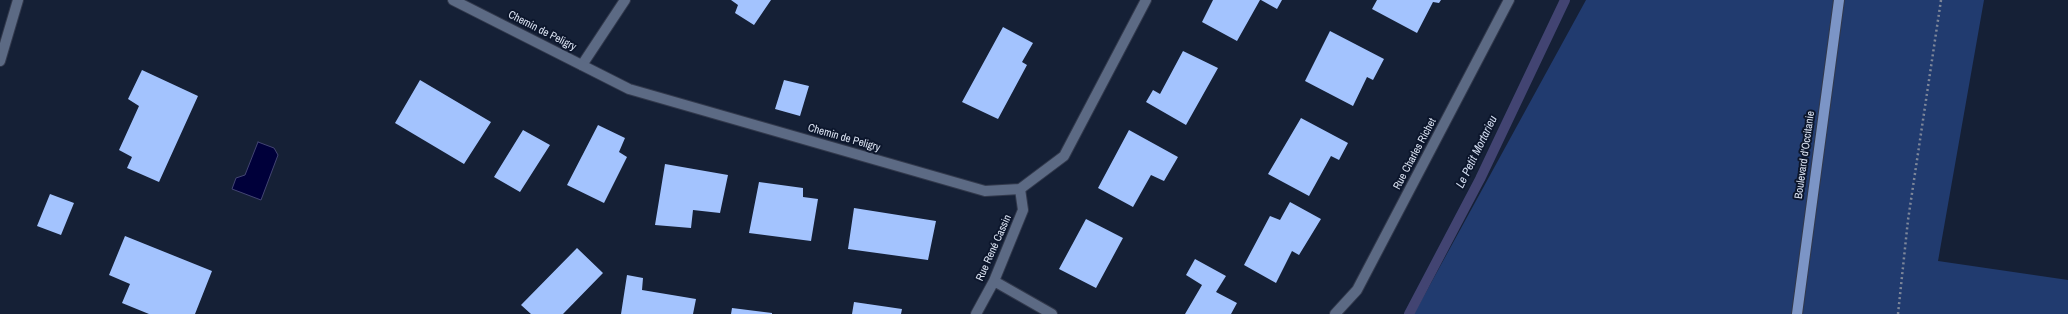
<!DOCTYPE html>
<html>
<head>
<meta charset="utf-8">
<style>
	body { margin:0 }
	canvas { display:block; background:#152036 }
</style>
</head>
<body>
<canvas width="2068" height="314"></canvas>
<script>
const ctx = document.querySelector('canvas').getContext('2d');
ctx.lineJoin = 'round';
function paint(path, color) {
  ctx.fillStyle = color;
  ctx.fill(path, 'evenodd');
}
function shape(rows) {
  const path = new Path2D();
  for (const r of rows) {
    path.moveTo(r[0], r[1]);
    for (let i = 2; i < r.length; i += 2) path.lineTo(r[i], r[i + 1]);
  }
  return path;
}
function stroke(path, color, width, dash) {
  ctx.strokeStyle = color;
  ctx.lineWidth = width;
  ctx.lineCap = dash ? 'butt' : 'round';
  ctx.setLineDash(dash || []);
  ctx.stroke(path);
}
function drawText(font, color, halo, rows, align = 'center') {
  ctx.font = font + ' "Archivo Narrow",sans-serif';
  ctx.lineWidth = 4;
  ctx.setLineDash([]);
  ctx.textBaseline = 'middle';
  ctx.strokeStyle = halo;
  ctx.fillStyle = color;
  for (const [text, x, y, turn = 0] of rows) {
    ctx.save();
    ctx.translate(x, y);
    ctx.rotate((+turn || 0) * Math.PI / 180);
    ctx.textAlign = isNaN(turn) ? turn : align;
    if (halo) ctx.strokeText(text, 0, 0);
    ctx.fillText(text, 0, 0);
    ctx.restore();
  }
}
paint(shape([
	[1586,0,1984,0,1938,261,2068,280,2068,314,1414,314]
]), '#213b6f');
const water = shape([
	[258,142,274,148,278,155,261,200,232,189,236,178,245,175,258,142]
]);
paint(water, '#00003a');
stroke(water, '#424472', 1);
stroke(shape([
	[1409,314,1480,179,1565,0]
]), '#424472', 10);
paint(shape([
	[731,0,771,0,754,25,735,13,738,5],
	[1213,0,1260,0,1237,41,1202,22],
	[1261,0,1282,0,1277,9],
	[1377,0,1441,0,1439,3,1433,2,1417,33,1372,9],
	[1003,27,1033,43,1022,62,1027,65,998,119,962,102],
	[1330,31,1384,59,1373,80,1367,77,1353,106,1305,81],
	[1183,51,1218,68,1186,125,1146,102,1153,90,1160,94],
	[142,70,198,96,159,182,127,168,132,157,119,150,139,106,128,99],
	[420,80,491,122,464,164,395,123],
	[784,80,809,86,800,116,775,109],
	[1301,118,1348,143,1339,160,1331,156,1309,196,1268,174],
	[598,125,625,138,619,152,627,157,604,203,567,185],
	[523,130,550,145,520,192,494,177],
	[1129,130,1178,157,1164,181,1151,175,1133,207,1098,188],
	[665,164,728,175,720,213,693,210,691,228,655,225],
	[759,182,803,188,803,197,818,199,811,241,749,233],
	[50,194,74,203,61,235,37,226],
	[1290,202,1321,219,1299,255,1292,251,1276,283,1244,265,1270,216,1280,220],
	[854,208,936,221,928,260,848,249],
	[1086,219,1123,238,1096,288,1059,269],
	[125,236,212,271,195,314,149,314,122,303,130,284,109,275],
	[577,248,603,273,563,314,531,314,521,305],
	[1195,259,1226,276,1216,292,1237,303,1231,314,1185,314,1202,285,1186,275],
	[627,275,643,278,642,290,696,299,693,314,621,314],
	[854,302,902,309,901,314,852,314],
	[732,308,772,313,772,314,731,314]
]), '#a3c3fe');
const service = shape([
	[582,65,625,0]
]);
const minor = shape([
	[0,61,18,0],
	[994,281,1052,314],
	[976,314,994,281,1023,210,1020,189],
	[1335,314,1357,290,1509,0]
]);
const tertiary = shape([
	[453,0,629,89,985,191,1020,189,1064,156,1146,0]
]);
const primary = shape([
	[1797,314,1839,0]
]);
stroke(service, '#32394c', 12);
stroke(minor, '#32394c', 12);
stroke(tertiary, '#32394c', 12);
stroke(primary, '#32394c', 12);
stroke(shape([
	[1898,314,1908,220,1941,0]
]), '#7e879a', 2.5, [2, 3]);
stroke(service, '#5c6a84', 10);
stroke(minor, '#5c6a84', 10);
stroke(tertiary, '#5c6a84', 10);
stroke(primary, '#7c95c6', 10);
drawText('11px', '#dce4f3', '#0c162c', [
	["Chemin de Peligry",542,31,27],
	["Chemin de Peligry",844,138,16],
	["Rue Charles Richet",1415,154,-62],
	["Boulevard d'Occitanie",1805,155,-82],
	["Rue René Cassin",994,248,-66]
]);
drawText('italic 12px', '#d2dcf0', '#0c162c', [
	["Le Petit Mortarieu",1477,152,-64]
]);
</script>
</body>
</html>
